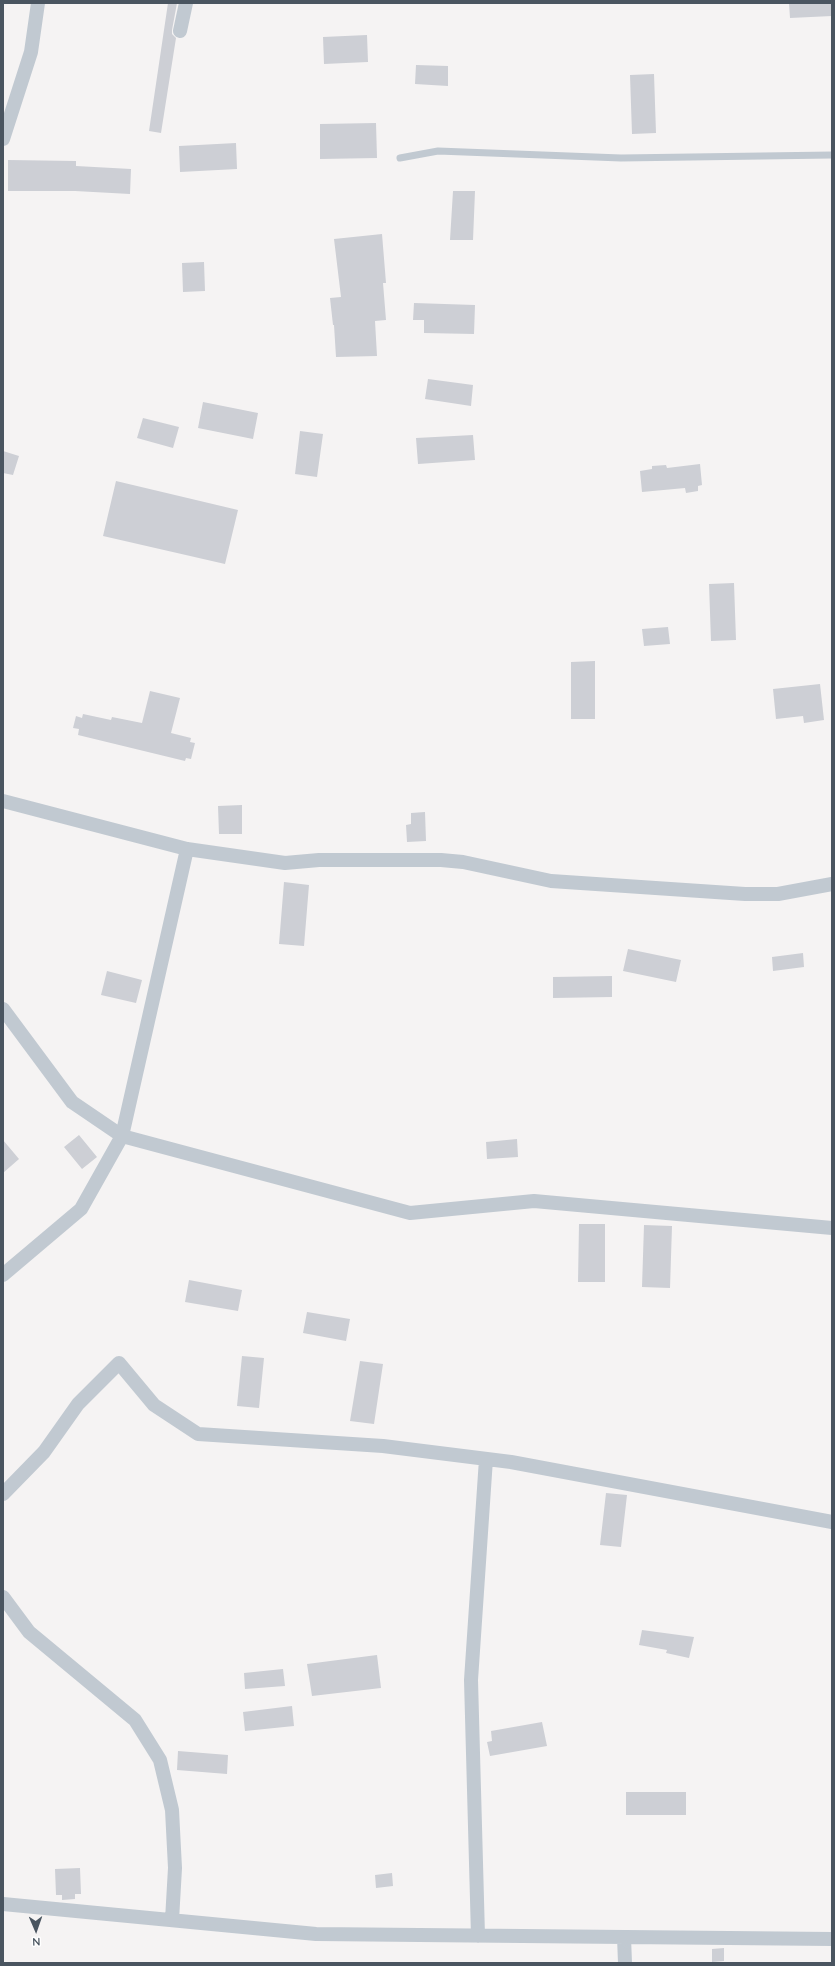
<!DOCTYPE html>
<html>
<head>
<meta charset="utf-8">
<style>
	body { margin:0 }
	#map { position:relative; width:835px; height:1966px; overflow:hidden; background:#f5f3f3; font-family:Quicksand,sans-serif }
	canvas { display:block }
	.frame { position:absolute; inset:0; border:4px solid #4a5560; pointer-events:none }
	.north { position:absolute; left:16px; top:1910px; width:40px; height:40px; -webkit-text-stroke:3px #fff; paint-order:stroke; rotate:178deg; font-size:11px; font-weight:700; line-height:16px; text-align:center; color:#4a5560 }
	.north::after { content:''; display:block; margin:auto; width:14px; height:18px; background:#4a5560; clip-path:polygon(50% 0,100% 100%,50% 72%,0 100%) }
</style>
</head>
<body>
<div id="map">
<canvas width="835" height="1966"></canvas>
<div class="frame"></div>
<div class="north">N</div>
</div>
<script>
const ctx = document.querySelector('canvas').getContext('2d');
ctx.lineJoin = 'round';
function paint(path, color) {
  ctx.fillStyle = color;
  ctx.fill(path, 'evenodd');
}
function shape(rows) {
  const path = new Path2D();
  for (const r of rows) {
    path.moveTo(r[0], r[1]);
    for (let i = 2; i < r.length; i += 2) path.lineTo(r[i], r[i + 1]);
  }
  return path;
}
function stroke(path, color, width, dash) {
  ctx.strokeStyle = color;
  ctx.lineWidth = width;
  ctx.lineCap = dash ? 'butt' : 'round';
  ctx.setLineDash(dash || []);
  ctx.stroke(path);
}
paint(shape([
	[168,3,177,3,172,30,172,34,176,38,161,133,149,131],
	[789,3,832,3,832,16,790,18],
	[367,35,368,62,324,64,323,37],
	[416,65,448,66,448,86,415,84],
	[654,74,656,133,632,134,630,75],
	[376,123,377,158,320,159,320,124],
	[236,143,237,169,180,172,179,146],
	[8,160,76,161,76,166,131,169,130,194,75,191,8,191],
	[453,191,475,191,473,240,450,240],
	[382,234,386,283,383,283,386,320,375,321,377,356,336,357,334,325,333,325,330,298,341,297,334,239],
	[204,262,205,291,183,292,182,263],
	[414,303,475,305,474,334,424,333,424,320,413,320],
	[428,379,473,385,471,406,425,399],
	[203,402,258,413,253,439,198,428],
	[143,418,179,427,173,448,137,438],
	[300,431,323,434,317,477,295,474],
	[473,435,475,460,418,464,416,438],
	[3,451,19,456,13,475,3,473],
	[700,464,702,485,698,486,698,491,686,493,685,488,642,492,640,471,652,469,652,466,666,465,667,468],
	[116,481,238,510,225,564,103,536],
	[734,583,736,640,711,641,709,584],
	[668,627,670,644,644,646,642,629],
	[595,661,595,719,571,719,571,662],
	[820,684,824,720,804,723,803,716,776,719,773,689],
	[150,691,180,698,171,733,191,738,190,742,195,743,191,759,186,758,185,761,78,735,79,729,73,728,76,716,82,718,83,714,111,720,112,717,142,723],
	[242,805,242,834,219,834,218,806],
	[425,812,426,841,407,842,406,825,411,824,411,813],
	[284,882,309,885,304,946,279,944],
	[628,949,681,960,676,982,623,971],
	[803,953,804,967,773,971,772,957],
	[107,971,142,980,136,1003,101,995],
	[612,976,612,997,553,998,553,977],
	[79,1135,97,1157,82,1169,64,1147],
	[517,1139,518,1157,487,1159,486,1142],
	[3,1140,19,1159,3,1173],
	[579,1224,605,1224,605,1282,578,1282],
	[644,1225,672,1226,670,1288,642,1287],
	[189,1280,242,1290,238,1311,185,1302],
	[307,1312,350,1319,346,1341,303,1333],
	[242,1356,264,1358,259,1408,237,1406],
	[360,1361,383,1364,374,1424,350,1421],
	[606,1493,627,1495,621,1547,600,1545],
	[642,1630,694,1637,689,1658,666,1653,667,1650,639,1645],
	[377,1655,381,1688,312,1696,307,1664],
	[283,1669,285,1686,245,1689,244,1673],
	[292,1706,294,1726,245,1731,243,1712],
	[542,1722,547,1746,490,1756,487,1742,492,1741,491,1731],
	[178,1751,228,1755,227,1774,177,1770],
	[626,1792,686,1792,686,1815,626,1815],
	[80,1868,81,1894,75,1894,75,1899,62,1900,62,1895,56,1895,55,1869],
	[392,1873,393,1886,376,1888,375,1875],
	[724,1948,724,1961,712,1962,712,1949]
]), '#cdcfd5');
stroke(shape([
	[400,158,438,151,621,158,832,155]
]), '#c1c9d1', 7);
stroke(shape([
	[180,31,186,3],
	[3,139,31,52,38,3],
	[3,801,187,849,285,863,319,860,441,860,463,862,551,881,745,894,778,894,832,884],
	[3,1009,72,1102,122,1136,410,1213,534,1201,832,1228],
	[3,1275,81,1209,122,1136,187,849],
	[3,1494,44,1452,78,1404,119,1363,154,1405,198,1434,383,1446,511,1462,832,1522],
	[3,1597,29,1632,135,1720,160,1760,172,1810,175,1868,172,1920],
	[3,1904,316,1934,832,1939],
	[478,1936,471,1680,486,1459],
	[624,1937,625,1963]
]), '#c1c9d1', 14);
</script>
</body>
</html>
